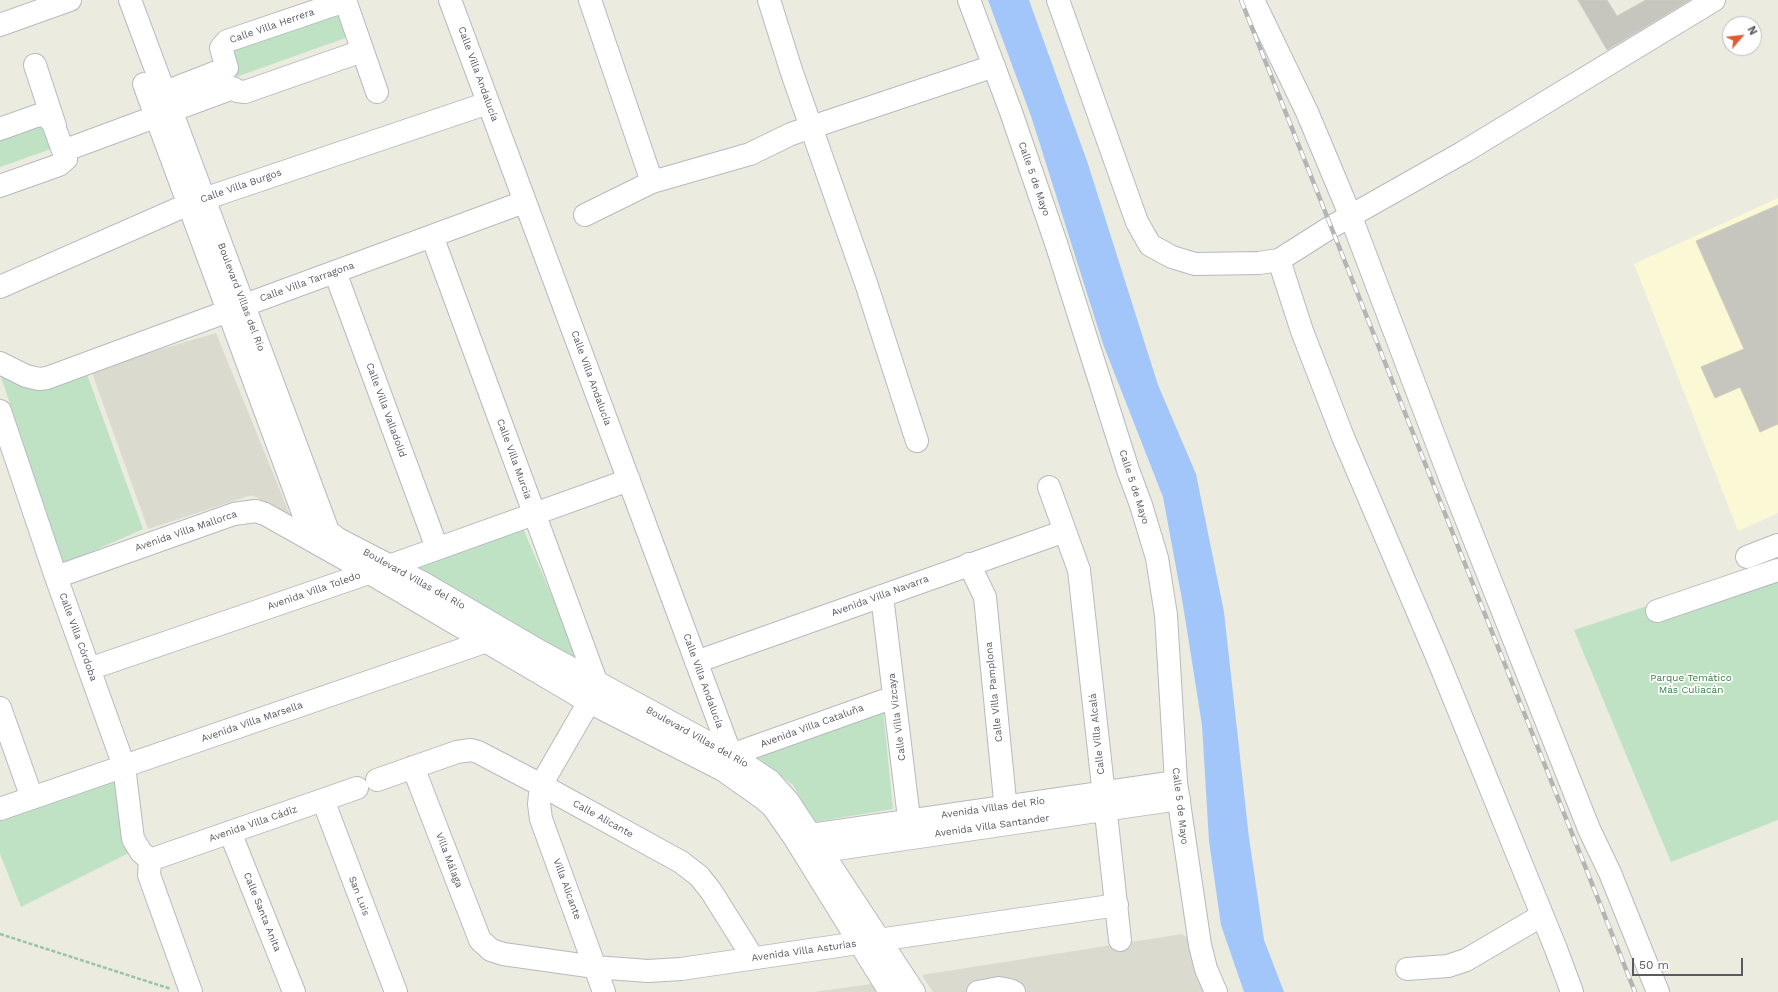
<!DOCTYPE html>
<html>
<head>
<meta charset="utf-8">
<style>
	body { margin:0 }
	#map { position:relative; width:1778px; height:992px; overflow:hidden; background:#ebebe0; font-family:"Work Sans",sans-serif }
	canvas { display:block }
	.north { position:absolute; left:1722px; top:16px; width:40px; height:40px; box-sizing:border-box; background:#fff; border:1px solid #bdbdc0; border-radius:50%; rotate:62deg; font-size:11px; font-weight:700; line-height:16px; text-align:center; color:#595b61 }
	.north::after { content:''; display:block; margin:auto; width:14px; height:18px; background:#df5b33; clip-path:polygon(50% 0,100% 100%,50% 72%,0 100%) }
	.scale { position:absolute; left:1632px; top:958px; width:111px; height:18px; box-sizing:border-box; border:2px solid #595b61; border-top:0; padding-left:5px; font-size:12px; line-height:14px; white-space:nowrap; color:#595b61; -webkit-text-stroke:3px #fff; paint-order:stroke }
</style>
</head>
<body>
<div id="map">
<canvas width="1778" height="992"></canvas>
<div class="north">N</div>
<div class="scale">50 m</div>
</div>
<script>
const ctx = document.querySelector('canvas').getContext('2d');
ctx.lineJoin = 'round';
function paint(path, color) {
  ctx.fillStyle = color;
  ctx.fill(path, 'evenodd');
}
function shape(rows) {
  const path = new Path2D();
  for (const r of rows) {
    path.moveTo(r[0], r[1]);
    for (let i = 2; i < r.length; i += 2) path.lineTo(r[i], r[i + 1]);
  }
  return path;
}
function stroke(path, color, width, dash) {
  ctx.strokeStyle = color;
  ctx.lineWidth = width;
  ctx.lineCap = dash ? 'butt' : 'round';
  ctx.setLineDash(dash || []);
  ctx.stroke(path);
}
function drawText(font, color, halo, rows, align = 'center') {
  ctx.font = font + ' "Work Sans",sans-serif';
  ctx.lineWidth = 3.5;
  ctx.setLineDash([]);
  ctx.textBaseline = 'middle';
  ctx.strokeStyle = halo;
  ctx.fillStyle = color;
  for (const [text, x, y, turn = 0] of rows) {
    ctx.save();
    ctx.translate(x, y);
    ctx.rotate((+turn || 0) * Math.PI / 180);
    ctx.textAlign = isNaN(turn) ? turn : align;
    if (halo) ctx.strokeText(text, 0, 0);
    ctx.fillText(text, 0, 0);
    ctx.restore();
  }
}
paint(shape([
	[1778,198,1778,513,1738,531,1634,264]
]), '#fbf8d5');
paint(shape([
	[216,333,290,515,252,495,148,529,91,370],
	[1182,934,1193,941,1213,992,933,992,922,975],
	[872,984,877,992,814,992]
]), '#dbdacf');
paint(shape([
	[336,4,348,37,236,77,224,43],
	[41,119,51,149,0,167,0,133],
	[84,366,143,529,64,564,0,374,24,387],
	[522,526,580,662,414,568],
	[1778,563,1778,820,1671,862,1574,630],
	[883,710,893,809,814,822,793,785,748,751],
	[121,771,133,851,21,907,0,854,0,813]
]), '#bee2c3');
paint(shape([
	[988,0,1029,0,1087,161,1158,385,1196,474,1224,612,1249,838,1264,940,1284,992,1244,992,1221,925,1209,841,1202,725,1183,605,1163,497,1103,344,1032,119]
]), '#a2c6fa');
const building = shape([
	[1578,0,1607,0,1617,16,1646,0,1690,0,1607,50,1578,0],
	[1778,205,1778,424,1760,432,1740,387,1715,398,1701,367,1744,349,1696,241,1778,205]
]);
paint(building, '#c6c5be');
stroke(building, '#d0cdbf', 1);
const minor = shape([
	[130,0,328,531,338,539,423,583,541,652,731,755,770,781,788,801,914,992],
	[345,0,377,92],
	[450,0,731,755],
	[590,0,652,182],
	[769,0,792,73,866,283,917,441],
	[969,0,1011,112,1056,243,1128,470,1141,505,1157,558,1166,615,1176,782,1200,945,1206,969,1216,992],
	[1058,0,1137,222,1150,245,1172,257,1195,264,1259,263,1279,260,1331,227,1462,153,1714,0],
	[1253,0,1307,112,1351,217,1455,491,1589,829,1610,873,1658,992],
	[0,25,70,0],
	[35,65,55,126],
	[144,84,313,540],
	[150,98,227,68,221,48,227,41,345,1],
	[0,129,39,115,46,116,53,123,66,159,59,165,0,186],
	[63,151,233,88,237,91,245,92,362,51],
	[585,215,652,182,750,154,791,134,994,66],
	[432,236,596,681,589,702,541,785,539,804,541,819,604,992],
	[1279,260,1302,331,1343,437,1437,657,1556,949,1572,992],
	[335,272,437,548],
	[0,287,189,204,488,103],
	[0,363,26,376,39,379,47,378,524,202],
	[0,411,56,577,124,766,133,839,141,852,150,860],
	[1049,487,1079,570,1120,940],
	[1747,557,1778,545],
	[969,564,985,597,1007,821],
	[56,577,234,514,256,511,265,514,368,572,589,702,723,770,764,799,773,807,794,837,890,992],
	[882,596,911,835],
	[1657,611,1778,570],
	[696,662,1065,531],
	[89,669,389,566,629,480],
	[0,708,32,798],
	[731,755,894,697],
	[413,767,480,940,491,950,503,954,595,967,648,971,681,969,1117,905],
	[377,780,457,752,471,750,478,752,541,785,681,862,699,876,711,891,753,958],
	[323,800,396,992],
	[0,809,487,641,492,633],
	[230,832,294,992],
	[797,837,1176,782],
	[809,853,1179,799],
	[150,860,357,788],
	[150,860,149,875,191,992],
	[1407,969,1448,966,1466,960,1541,916],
	[978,992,999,988,1010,990,1014,992]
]);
stroke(minor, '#b8b9bf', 24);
stroke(shape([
	[0,934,171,989]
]), '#98c2aa', 2.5, [4, 2]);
stroke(minor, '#fff', 22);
const rail = shape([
	[1241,0,1635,992]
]);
stroke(rail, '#b3b4b4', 4.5);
stroke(rail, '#fff', 3, [9]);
drawText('10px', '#595b61', '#fff', [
	["Calle Villa Herrera",272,26,-19],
	["Calle Villa Andalucía",478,74,70],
	["Calle 5 de Mayo",1034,179,71],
	["Calle Villa Burgos",241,186,-19],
	["Calle Villa Tarragona",307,282,-20],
	["Boulevard Villas del Río",241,297,69],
	["Calle Villa Andalucía",591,378,70],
	["Calle Villa Valladolid",386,410,70],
	["Calle Villa Murcia",514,459,70],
	["Calle 5 de Mayo",1134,487,72],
	["Avenida Villa Mallorca",186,531,-19],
	["Boulevard Villas del Río",414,579,29],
	["Avenida Villa Toledo",314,591,-19],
	["Avenida Villa Navarra",880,596,-20],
	["Calle Villa Córdoba",78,637,70],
	["Calle Villa Andalucía",703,681,70],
	["Calle Villa Pamplona",994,692,-96],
	["Calle Villa Vizcaya",897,717,-97],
	["Avenida Villa Marsella",252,722,-19],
	["Avenida Villa Cataluña",812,726,-20],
	["Calle Villa Alcalá",1097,734,-96],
	["Boulevard Villas del Río",697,737,29],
	["Calle 5 de Mayo",1180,806,83],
	["Avenida Villas del Río",993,808,-8],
	["Calle Alicante",603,819,29],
	["Avenida Villa Cádiz",253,824,-19],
	["Avenida Villa Santander",992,826,-8],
	["Villa Málaga",449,860,69],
	["Villa Alicante",567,889,70],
	["San Luis",359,896,69],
	["Calle Santa Anita",262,912,68],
	["Avenida Villa Asturias",804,951,-8]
]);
drawText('10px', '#388047', '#fff', [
	["Parque Temático",1691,678],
	["Más Culiacán",1691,690]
]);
</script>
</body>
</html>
